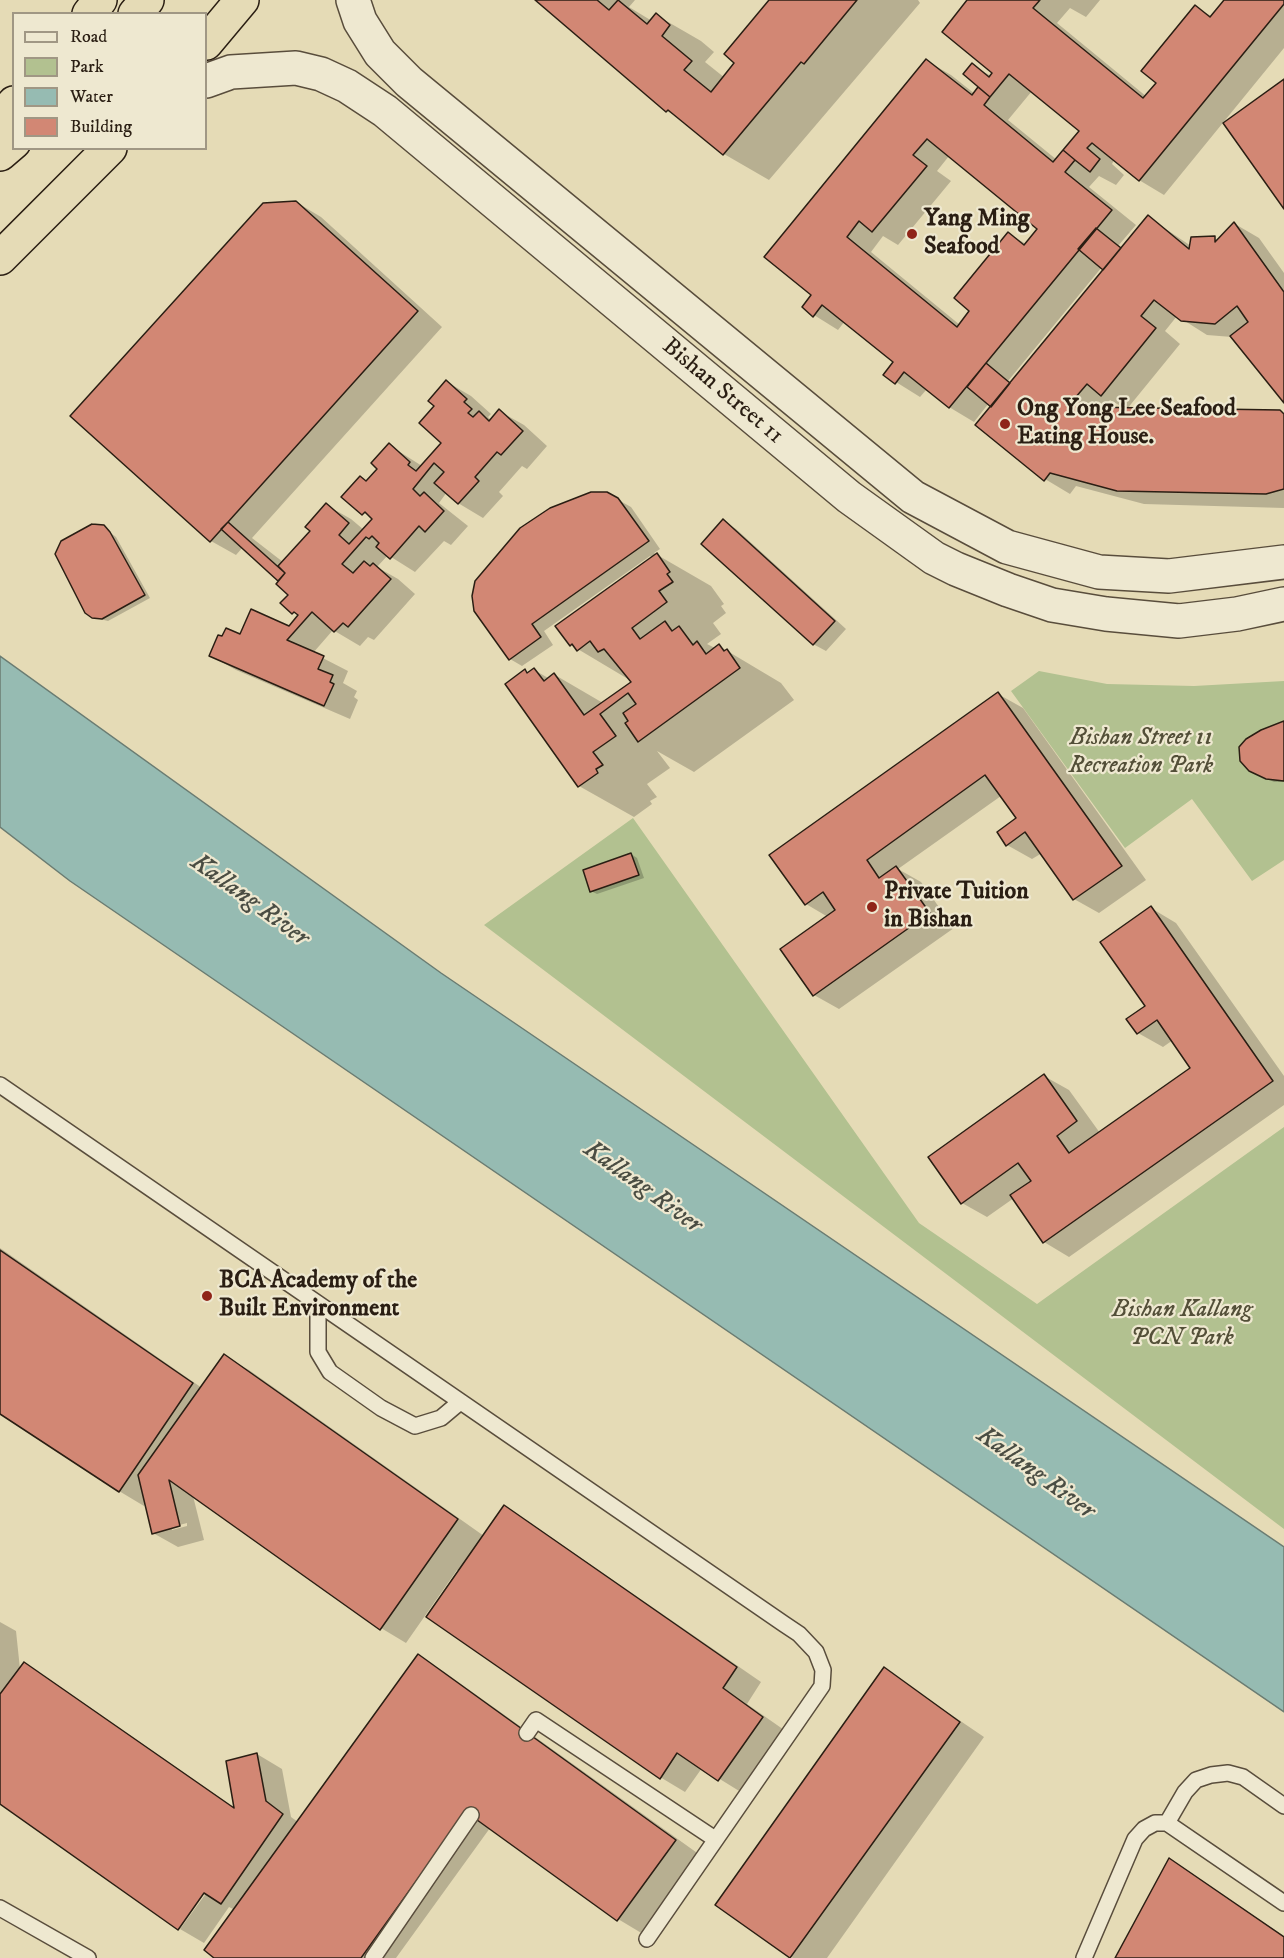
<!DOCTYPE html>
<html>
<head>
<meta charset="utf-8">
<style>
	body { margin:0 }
	#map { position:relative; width:1284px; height:1958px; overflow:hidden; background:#e5dbb6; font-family:"IM FELL DW Pica",serif }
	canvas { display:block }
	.legend { position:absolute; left:12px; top:12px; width:195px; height:138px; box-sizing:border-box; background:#eee8d0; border:2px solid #a09784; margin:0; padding:8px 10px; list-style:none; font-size:18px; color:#2a1e13 }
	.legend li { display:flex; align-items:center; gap:12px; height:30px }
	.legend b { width:30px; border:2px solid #a09784 }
</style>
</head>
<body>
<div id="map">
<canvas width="1284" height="1958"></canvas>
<ul class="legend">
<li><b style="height:8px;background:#eee8d0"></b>Road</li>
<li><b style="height:16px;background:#b2c190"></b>Park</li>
<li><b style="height:16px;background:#96bbb2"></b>Water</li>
<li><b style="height:16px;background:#d28774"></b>Building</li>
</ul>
</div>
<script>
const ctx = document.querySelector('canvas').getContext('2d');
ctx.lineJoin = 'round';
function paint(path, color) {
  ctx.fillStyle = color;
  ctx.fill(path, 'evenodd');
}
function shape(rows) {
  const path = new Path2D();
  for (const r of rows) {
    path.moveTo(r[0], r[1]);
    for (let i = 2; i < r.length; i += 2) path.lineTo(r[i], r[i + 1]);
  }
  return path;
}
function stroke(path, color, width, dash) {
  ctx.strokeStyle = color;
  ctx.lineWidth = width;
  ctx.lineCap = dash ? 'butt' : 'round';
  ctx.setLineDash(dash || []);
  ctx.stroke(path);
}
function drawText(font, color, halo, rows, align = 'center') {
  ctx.font = font + ' "IM FELL DW Pica",serif';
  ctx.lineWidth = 4.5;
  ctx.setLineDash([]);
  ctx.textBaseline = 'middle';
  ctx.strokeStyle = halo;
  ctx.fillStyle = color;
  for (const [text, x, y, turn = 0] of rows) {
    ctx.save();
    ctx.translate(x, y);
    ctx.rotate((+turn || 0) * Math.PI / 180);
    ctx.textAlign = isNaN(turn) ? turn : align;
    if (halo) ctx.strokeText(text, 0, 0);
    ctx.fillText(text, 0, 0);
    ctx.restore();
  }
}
paint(shape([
	[1039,671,1107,684,1194,686,1284,681,1284,860,1252,881,1192,799,1125,848,1011,691],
	[633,818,919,1223,1037,1304,1284,1127,1284,1529,484,925]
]), '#b2c190');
const water = shape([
	[0,656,441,973,1284,1547,1284,1712,70,881,0,827,0,656]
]);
paint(water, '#96bbb2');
stroke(water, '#6b7c72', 1.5);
paint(shape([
	[537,0,635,0,629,7,652,21,656,15,701,41,714,52,705,62,725,78,737,63,771,0,918,0,920,3,769,180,724,154,684,121,667,111],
	[969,0,1100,0,1086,17,1070,8,1057,23,1147,97,1158,83,1195,7,1213,17,1226,0,1284,0,1284,48,1164,195,1139,180,1114,160,1112,164,1124,175,1116,185,1099,176,1089,187,1136,225,1118,246,1122,249,1148,217,1191,246,1214,238,1218,240,1235,224,1259,238,1284,273,1284,401,1232,337,1207,335,1177,316,1165,331,1180,344,1127,409,1280,411,1284,413,1284,508,1144,504,1076,486,1070,494,1045,479,989,403,974,422,949,407,927,389,920,397,896,382,895,362,845,321,838,330,814,315,813,295,927,61,951,75,975,94,980,87,972,65,991,76,995,72],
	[1032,91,1081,131,1057,160,1008,120],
	[949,156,1039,229,1026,244,1009,234,971,311,960,325,871,252,883,236,898,245,951,181,937,171],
	[1102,267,1105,269,1011,384,1008,381],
	[1110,400,1126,409,1103,409],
	[296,202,321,217,442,327,252,538,283,562,312,531,326,505,351,519,364,530,373,520,344,496,367,482,379,469,389,445,422,466,443,443,436,406,447,382,471,396,491,414,488,417,491,420,499,411,524,425,547,446,527,469,522,466,499,492,503,496,483,518,458,503,447,492,439,503,468,526,451,545,444,541,415,572,388,555,377,567,398,579,415,594,374,640,368,637,360,646,333,630,313,653,348,671,343,683,357,691,354,697,358,700,350,719,236,670,211,656,241,636,289,627,299,616,282,603,290,594,281,581,243,547,236,555,211,541],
	[606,493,631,507,660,549,654,553,711,586,724,604,721,606,726,613,713,623,721,634,707,644,715,648,719,646,781,683,794,700,694,772,657,751,670,768,647,784,657,797,650,801,652,804,634,817,579,786,525,671,529,674,534,670,550,679,555,675,603,703,633,682,571,645,652,558,650,556,544,631,553,645,522,666,510,659],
	[723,521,736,529,846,629,826,651,813,644],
	[103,527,116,537,150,598,108,621,92,617],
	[998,694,1023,708,1146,880,1099,913,1074,899,1042,853,1032,859,1007,845,1018,819,1001,796,898,869,921,882,954,928,839,1009,814,995,782,949,828,917,806,904],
	[1284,723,1284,782,1274,782,1257,774],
	[631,854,637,858,644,878,597,894,591,891],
	[1151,908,1176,923,1284,1076,1284,1105,1069,1257,1044,1242,1014,1198,987,1217,962,1203,1044,1076,1069,1090,1100,1133,1192,1068,1173,1040,1163,1047,1138,1033,1147,1006],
	[0,1248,202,1388,224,1356,249,1370,484,1536,504,1507,529,1522,761,1682,747,1704,787,1732,744,1794,702,1768,685,1792,660,1777,457,1570,406,1643,381,1628,193,1496,204,1540,178,1547,153,1533,146,1503,144,1506,119,1491,0,1412],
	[187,1523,187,1526,172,1530,172,1527],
	[0,1622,16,1631,20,1669,24,1664,49,1679,235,1808,257,1754,282,1769,291,1817,298,1822,418,1656,443,1671,700,1855,643,1934,618,1919,490,1828,396,1958,217,1958,235,1910,229,1907,204,1943,180,1929,210,1888,0,1802],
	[884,1669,984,1737,827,1958,793,1958,717,1905],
	[1170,1860,1284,1936,1284,1958,1117,1958]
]), '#0003');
const building = shape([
	[535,0,597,0,609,10,618,0,647,24,656,13,670,25,662,36,692,61,684,70,711,92,734,63,724,54,769,0,857,0,804,64,801,62,723,155,668,110,666,112,535,0],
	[967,0,1040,0,1033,8,1143,98,1156,83,1141,71,1195,5,1210,17,1224,0,1284,0,1284,4,1139,181,1092,143,1087,148,1100,159,1090,172,1075,160,1063,150,1079,131,1009,74,990,97,963,74,972,63,989,77,992,73,942,32,967,0],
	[926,59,972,95,978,87,990,97,984,105,1053,162,1063,150,1075,160,1065,172,1112,210,949,408,904,372,895,384,883,375,893,362,822,305,813,317,802,307,811,295,764,257,926,59],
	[927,139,1037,229,1024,245,1008,232,954,298,969,311,957,327,847,237,859,221,872,232,927,166,913,155,927,139],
	[1284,79,1284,209,1223,123,1284,79],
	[296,201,418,311,210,542,70,416,263,203,296,201],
	[1148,215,1189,249,1191,237,1215,236,1215,242,1234,222,1284,292,1284,403,1230,336,1248,322,1237,306,1215,324,1181,321,1154,300,1141,316,1156,328,1101,396,1087,384,1075,398,1085,407,1280,410,1284,414,1284,489,1266,494,1117,491,1050,473,1044,481,975,425,1148,215],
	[1096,228,1121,248,1103,270,1078,249,1096,228],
	[986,363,1010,383,991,407,967,387,986,363],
	[446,380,467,399,464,402,472,409,468,413,473,417,479,411,489,421,499,409,523,431,501,455,497,452,475,477,479,481,458,504,434,483,444,472,434,463,413,489,420,496,424,492,444,511,425,532,419,526,390,559,376,547,379,543,372,536,369,539,366,537,342,564,353,573,364,561,370,566,373,563,391,579,348,627,343,623,334,632,312,612,287,640,324,656,318,669,333,675,330,682,334,684,324,706,209,656,218,635,222,636,226,628,240,634,251,609,289,626,298,615,294,612,292,614,280,603,288,595,276,584,285,573,278,566,310,531,305,527,326,503,349,523,339,535,349,544,372,519,365,512,362,515,341,497,360,476,366,481,377,469,371,463,389,443,410,462,408,465,416,471,441,443,419,423,434,406,428,401,446,380],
	[591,492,607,492,618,498,649,541,532,624,541,637,509,660,474,611,472,596,475,581,520,528,550,508,591,492],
	[723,519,835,621,813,645,701,544,723,519],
	[228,522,285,573,278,581,221,529,228,522],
	[92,524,104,525,110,532,145,595,102,619,92,618,85,613,55,554,61,541,92,524],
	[657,553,670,572,667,574,673,582,659,591,667,602,632,628,640,639,665,621,672,631,679,626,693,645,697,641,706,654,719,644,724,651,727,649,740,668,638,742,625,723,628,721,623,713,636,704,628,693,600,714,616,736,593,752,603,765,596,769,598,773,578,787,505,684,525,669,527,673,534,668,544,681,554,673,584,715,631,682,604,649,598,652,590,641,577,651,572,644,570,646,555,626,657,553],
	[998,692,1122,866,1073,900,1025,832,1006,846,997,832,1016,818,985,775,867,860,879,878,896,866,930,913,813,996,780,949,835,910,823,892,805,905,769,855,998,692],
	[1284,721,1284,781,1266,779,1249,771,1240,761,1239,747,1246,739,1261,730,1284,721],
	[631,853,639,875,590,892,583,870,631,853],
	[1151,906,1273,1081,1043,1243,1010,1195,1031,1181,1018,1163,961,1204,928,1157,1044,1074,1077,1121,1057,1136,1069,1153,1190,1068,1157,1020,1137,1034,1126,1019,1145,1006,1100,942,1151,906],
	[0,1250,193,1383,119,1492,0,1414,0,1250],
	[224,1354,458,1519,380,1630,169,1480,180,1526,152,1534,138,1475,224,1354],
	[504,1505,737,1667,723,1688,763,1717,718,1781,677,1753,660,1779,426,1617,504,1505],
	[418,1654,676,1840,617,1921,466,1812,361,1958,214,1958,204,1950,418,1654],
	[24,1662,234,1808,226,1761,257,1753,266,1801,283,1814,221,1904,204,1893,178,1930,0,1804,0,1694,24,1662],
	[884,1667,960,1722,790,1958,715,1905,884,1667],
	[1169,1858,1284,1937,1284,1958,1115,1958,1169,1858]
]);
paint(building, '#d28774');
stroke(building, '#2a1e13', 1.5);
const service = shape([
	[0,1085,784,1624,799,1634,816,1652,823,1670,822,1686,647,1939],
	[318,1305,318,1352,330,1372,381,1408,415,1426,441,1418,460,1402],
	[527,1733,536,1720,715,1839],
	[1167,1823,1185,1792,1196,1780,1211,1775,1228,1773,1243,1777,1284,1806],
	[0,1908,88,1958],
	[373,1958,471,1815],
	[1084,1958,1135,1839,1144,1829,1155,1823,1167,1823,1284,1903]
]);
const tertiary = shape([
	[353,0,360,21,380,53,409,82,913,497,1007,547,1099,572,1169,576,1284,562],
	[206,81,231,72,296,68,321,74,347,86,385,111,849,497,934,558,956,569,1008,590,1052,605,1106,614,1179,621,1237,614,1284,604]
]);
const trunk = shape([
	[89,14,100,0],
	[135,14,147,0],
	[206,43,242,0],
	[0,119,14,103],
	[0,154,14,142],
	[0,258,110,148]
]);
stroke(service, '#594d3c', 18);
stroke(tertiary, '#594d3c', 36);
stroke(trunk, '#2a1e13', 36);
stroke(service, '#eee8d0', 15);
stroke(tertiary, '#eee8d0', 33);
stroke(trunk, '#e5dbb6', 33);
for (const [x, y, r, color] of [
	[912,234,6,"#8f2418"],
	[1005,424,6,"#8f2418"],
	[872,907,6,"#8f2418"],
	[207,1296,6,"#8f2418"]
]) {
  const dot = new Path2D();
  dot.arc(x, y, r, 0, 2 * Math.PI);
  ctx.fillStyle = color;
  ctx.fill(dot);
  stroke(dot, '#eee8d0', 2);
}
drawText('bold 24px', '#2a1e13', '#eee8d0', [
	["Yang Ming",924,220],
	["Seafood",924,248],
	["Ong Yong Lee Seafood",1017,410],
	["Eating House.",1017,438],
	["Private Tuition",884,893],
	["in Bishan",884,921],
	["BCA Academy of the",219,1282],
	["Built Environment",219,1310]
], 'left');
drawText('24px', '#2a1e13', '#eee8d0', [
	["Bishan Street 11",722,392,40]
]);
drawText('italic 24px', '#534f38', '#eee8d0', [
	["Bishan Street 11",1141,739],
	["Recreation Park",1141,767],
	["Bishan Kallang",1182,1311],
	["PCN Park",1182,1339]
]);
drawText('italic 26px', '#4a4d43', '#eee8d0', [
	["Kallang River",249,901,36],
	["Kallang River",642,1188,36],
	["Kallang River",1035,1474,36]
]);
</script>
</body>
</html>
